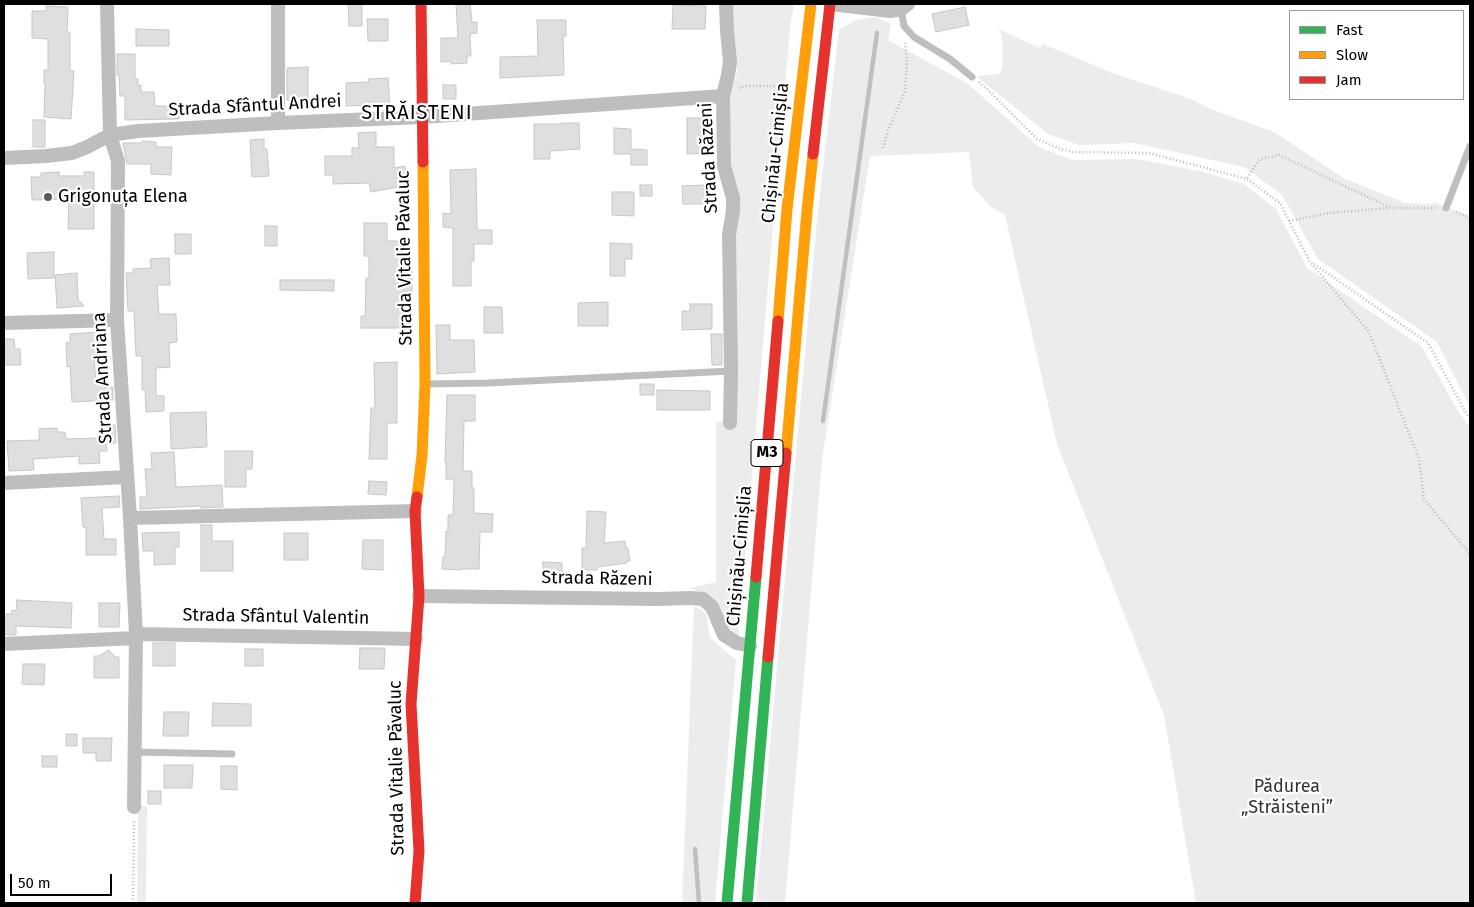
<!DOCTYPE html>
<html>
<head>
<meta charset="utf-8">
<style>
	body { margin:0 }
	#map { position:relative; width:1474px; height:907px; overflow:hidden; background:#fff; font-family:"Fira Sans",sans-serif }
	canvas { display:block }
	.frame { position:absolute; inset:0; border:5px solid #000; pointer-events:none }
	.legend { position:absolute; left:1289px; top:10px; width:175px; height:90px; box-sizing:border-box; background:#fff; border:1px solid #999; margin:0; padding:6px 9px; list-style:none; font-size:15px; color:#000 }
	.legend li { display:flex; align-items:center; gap:10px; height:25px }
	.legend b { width:25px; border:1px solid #999 }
	.scale { position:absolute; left:10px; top:874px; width:102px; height:22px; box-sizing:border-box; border:2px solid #000; border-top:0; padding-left:6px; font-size:15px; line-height:18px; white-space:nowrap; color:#000; -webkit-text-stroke:4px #fff; paint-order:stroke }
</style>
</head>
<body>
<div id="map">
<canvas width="1474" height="907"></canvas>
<div class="frame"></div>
<ul class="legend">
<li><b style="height:6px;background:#30b455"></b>Fast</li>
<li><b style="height:6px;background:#ff9f0a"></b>Slow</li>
<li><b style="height:6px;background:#e5322d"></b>Jam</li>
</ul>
<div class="scale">50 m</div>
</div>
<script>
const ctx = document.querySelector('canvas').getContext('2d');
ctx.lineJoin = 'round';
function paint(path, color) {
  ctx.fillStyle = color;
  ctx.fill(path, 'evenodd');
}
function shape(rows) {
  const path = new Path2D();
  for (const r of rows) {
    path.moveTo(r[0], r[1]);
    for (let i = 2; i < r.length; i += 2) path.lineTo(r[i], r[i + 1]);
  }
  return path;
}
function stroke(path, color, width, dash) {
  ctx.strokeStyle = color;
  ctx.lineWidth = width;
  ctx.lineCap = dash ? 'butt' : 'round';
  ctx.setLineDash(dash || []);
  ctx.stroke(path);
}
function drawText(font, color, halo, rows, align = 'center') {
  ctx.font = font + ' "Fira Sans",sans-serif';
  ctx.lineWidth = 4.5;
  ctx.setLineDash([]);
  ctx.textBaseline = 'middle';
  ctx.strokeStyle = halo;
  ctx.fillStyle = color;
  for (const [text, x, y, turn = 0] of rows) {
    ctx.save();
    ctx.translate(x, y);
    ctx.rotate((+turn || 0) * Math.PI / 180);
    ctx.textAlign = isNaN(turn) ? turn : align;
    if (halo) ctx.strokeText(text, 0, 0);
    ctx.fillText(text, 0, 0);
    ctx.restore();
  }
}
paint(shape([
	[731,4,794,4,790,27,738,638,728,632,707,596,690,588,716,582,716,422,735,420,737,326,729,164,728,98,737,72],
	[876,17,891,24,888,40,968,84,1039,147,1072,160,1136,159,1200,171,1244,184,1276,209,1307,268,1422,347,1459,413,1470,427,1470,903,1196,903,1164,715,1057,444,1005,215,990,206,973,187,969,152,870,156,822,460,785,903,756,903,816,230,839,29,856,20],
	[994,27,1040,48,1043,44,1112,73,1191,99,1213,110,1274,132,1343,178,1405,203,1424,204,1435,203,1470,216,1470,407,1437,342,1318,259,1282,195,1244,167,1134,143,1079,145,1048,134,976,76,999,74,1002,69,1003,50,1001,32],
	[694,606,706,613,710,638,736,660,715,903,682,903],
	[138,806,147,806,146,903,137,903]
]), '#ececec');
stroke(shape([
	[823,421,877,33],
	[695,849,699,903]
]), '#bfbfbf', 4.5);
const building = shape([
	[348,4,362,4,362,26,349,26,348,4],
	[456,4,470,4,472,22,477,22,477,33,470,34,471,56,467,56,467,63,451,64,451,61,441,62,441,38,458,38,456,4],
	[673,5,706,6,705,29,672,29,673,5],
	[46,6,68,7,67,32,70,32,70,71,74,71,71,119,44,117,45,84,44,84,44,70,48,70,48,39,32,38,32,11,46,11,46,6],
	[965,7,969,25,936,32,932,14,965,7],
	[367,19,388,19,388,41,368,41,367,19],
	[537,20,566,20,566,36,563,36,564,75,500,78,500,57,538,56,537,20],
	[136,29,169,30,169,46,136,46,136,29],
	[117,54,135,54,135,79,138,79,138,86,141,85,141,92,154,92,155,106,179,106,179,119,125,120,125,96,120,96,119,75,117,75,117,54],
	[308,67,308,100,287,100,287,68,308,67],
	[388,78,390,106,370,107,370,105,346,106,346,83,369,82,368,79,388,78],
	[443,85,456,85,456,99,443,99,443,85],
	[687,118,707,118,708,153,687,154,687,118],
	[33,120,45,120,45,147,33,147,33,120],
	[562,123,579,123,580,149,550,151,550,159,534,159,534,124,562,124,562,123],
	[614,128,631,129,631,149,647,150,647,165,631,165,631,154,614,154,614,128],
	[376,132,376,147,394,147,394,168,405,166,409,185,371,192,369,183,333,184,333,175,325,175,325,156,352,156,352,148,359,148,358,133,376,132],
	[264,139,264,149,267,149,269,176,252,177,250,140,264,139],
	[143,141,156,142,156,147,172,147,171,175,151,174,151,164,127,164,123,143,142,143,143,141],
	[476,169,477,230,492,230,492,244,474,244,474,261,471,261,471,286,453,286,453,228,443,227,443,213,451,214,450,170,476,169],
	[59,172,59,176,84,176,84,172,94,172,94,229,68,229,69,199,32,200,31,177,41,177,41,173,59,172],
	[640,185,652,185,652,196,640,196,640,185],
	[704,185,705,204,683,204,682,186,704,185],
	[612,192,634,192,634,216,612,215,612,192],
	[364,223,387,223,387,241,409,241,409,268,412,268,412,291,403,291,402,328,361,328,361,316,365,316,366,278,369,278,369,256,364,256,364,223],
	[265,226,277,226,277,246,265,246,265,226],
	[175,234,191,234,191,254,175,254,175,234],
	[610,243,632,244,632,259,625,259,625,276,610,276,610,243],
	[54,252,54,278,28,279,27,253,54,252],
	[169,258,170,285,157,285,159,314,176,314,177,342,169,343,170,367,156,368,156,396,164,396,164,411,146,412,145,390,142,390,142,356,136,356,134,311,128,311,126,273,133,273,133,269,151,268,150,259,169,258],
	[77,273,78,299,84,306,57,308,55,275,77,273],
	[280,280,334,280,334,291,280,290,280,280],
	[608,302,608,326,578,326,578,303,608,302],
	[690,304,712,304,712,329,682,330,682,311,690,311,690,304],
	[484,307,502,307,503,333,484,333,484,307],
	[436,325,450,325,450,340,474,340,475,372,437,374,436,325],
	[98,332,99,357,94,357,96,383,105,382,105,387,113,387,113,400,72,402,70,366,67,367,66,343,70,342,70,334,98,332],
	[711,334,722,334,722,365,712,365,711,334],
	[4,339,14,339,15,349,20,349,21,365,4,365,4,339],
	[397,362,397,423,387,423,387,459,369,459,371,408,375,408,374,363,397,362],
	[640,384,654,384,654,395,640,395,640,384],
	[657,390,710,391,710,410,657,410,657,390],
	[447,395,475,395,475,421,464,421,463,471,472,471,472,488,474,488,474,513,493,514,492,532,480,532,479,569,461,569,461,570,442,569,443,557,445,557,446,531,448,531,448,515,453,515,454,479,446,479,446,462,445,462,447,395],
	[206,412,207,447,171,449,170,413,206,412],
	[102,425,115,425,116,443,106,444,107,451,99,451,100,463,79,464,79,456,33,459,34,470,9,471,7,441,39,440,39,429,57,428,58,432,65,432,66,439,102,438,102,425],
	[225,451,253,451,252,469,246,469,246,487,225,487,225,451],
	[174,452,176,487,222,485,223,507,201,508,201,506,140,509,140,497,147,497,145,469,152,469,151,453,174,452],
	[369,481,387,482,386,495,368,494,369,481],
	[119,496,120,507,102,508,104,539,116,539,116,555,86,555,86,527,83,527,81,498,119,496],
	[587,511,606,512,604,543,625,541,626,548,628,548,630,561,627,561,627,563,597,567,597,570,582,570,582,548,586,548,587,511],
	[201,525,212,525,212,541,233,541,233,571,201,571,201,525],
	[179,532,179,547,175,547,175,564,154,565,154,551,143,551,142,533,179,532],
	[284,533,308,533,308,560,284,560,284,533],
	[363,540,383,540,383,570,362,569,363,540],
	[543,562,562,563,562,583,543,583,543,562],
	[17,600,72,603,71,628,16,626,16,635,4,635,4,614,12,614,12,610,16,611,17,600],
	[99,603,120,603,119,627,99,627,99,603],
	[153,643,175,643,175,666,153,666,153,643],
	[360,648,385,648,384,669,359,669,360,648],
	[245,649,263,649,263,666,245,666,245,649],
	[109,650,115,657,119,657,119,678,94,678,94,656,99,656,109,650],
	[23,664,45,664,44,685,22,684,23,664],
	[213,703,251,704,251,726,212,726,213,703],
	[164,712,189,712,188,736,163,736,164,712],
	[66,734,77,734,77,746,66,746,66,734],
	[83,738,112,738,111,761,96,761,96,753,83,753,83,738],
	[42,756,57,756,57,767,42,767,42,756],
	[164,765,193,765,192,788,164,788,164,765],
	[221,766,237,766,237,790,221,789,221,766],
	[148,791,161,791,161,804,148,804,148,791]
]);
paint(building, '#dfdfdf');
stroke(building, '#c7c7c7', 1);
stroke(shape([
	[979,82,989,91,1037,139,1058,148,1072,152,1149,153,1247,179,1280,203,1310,262,1369,332,1419,459,1424,499,1470,554],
	[739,88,747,86,784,86],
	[883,148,888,131,905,91,907,61,905,43],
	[1247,178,1260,159,1279,155,1391,208,1436,208],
	[1456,212,1470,218],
	[1289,221,1329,213,1389,208],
	[1314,264,1428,343,1466,413,1470,418],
	[133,903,134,820]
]), '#b9b9b9', 2.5, [1, 2.5]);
stroke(shape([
	[901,9,904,26,914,37,950,59,972,77],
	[1446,208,1470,146],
	[425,384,488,383,731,371],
	[135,752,232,754]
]), '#bebebe', 7);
stroke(shape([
	[107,4,110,135,118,161,117,320,130,518,136,634,134,807],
	[278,4,278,123],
	[726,4,727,31,730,62,728,75,723,96,724,166,733,198,733,211,729,235,731,371,730,423],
	[831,4,890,11,901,9,908,4],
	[4,158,46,156,72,153,87,147,110,135,138,131,278,123,422,117,723,96],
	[4,323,117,320],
	[4,483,127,477],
	[130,518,415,511],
	[419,596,657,599,691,598,703,599,712,607,724,635,737,643,750,646],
	[136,634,416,639],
	[4,644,136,638]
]), '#bebebe', 14);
stroke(shape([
	[727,903,756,577],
	[747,903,768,657]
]), '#30b455', 11);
stroke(shape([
	[778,321,787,209,811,4],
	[786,453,807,211,813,154],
	[417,497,422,455,425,384,423,162]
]), '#ff9f0a', 11);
stroke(shape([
	[421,4,423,162],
	[813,154,830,4],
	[756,577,778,321],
	[768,657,786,453],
	[415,903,419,851,411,704,419,596,415,511,417,497]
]), '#e5322d', 11);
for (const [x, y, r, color] of [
	[48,197,5,"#595959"]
]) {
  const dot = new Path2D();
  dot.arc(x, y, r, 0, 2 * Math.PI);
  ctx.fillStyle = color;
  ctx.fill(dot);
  stroke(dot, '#fff', 2);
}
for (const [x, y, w] of [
	[767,453,32]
]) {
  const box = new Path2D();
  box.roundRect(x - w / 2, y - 13.5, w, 27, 4);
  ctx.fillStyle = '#fff';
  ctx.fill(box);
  stroke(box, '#000', 1);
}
drawText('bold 16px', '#000', null, [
	["M3",767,453]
]);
drawText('18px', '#000', '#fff', [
	["Strada Sfântul Andrei",255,106,-3],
	["Chișinău-Cimișlia",776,153,-84],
	["Strada Răzeni",709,158,-93],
	["Strada Vitalie Păvaluc",405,258,-91],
	["Strada Andriana",103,378,-93],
	["Chișinău-Cimișlia",740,556,-85],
	["Strada Răzeni",597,579,1],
	["Strada Sfântul Valentin",276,617,1],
	["Strada Vitalie Păvaluc",397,768,-91]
]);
drawText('18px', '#000', '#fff', [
	["Grigonuța Elena",58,197]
], 'left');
drawText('18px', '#333', '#fff', [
	["Pădurea",1287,787],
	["„Străisteni”",1287,808]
]);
ctx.letterSpacing = '1px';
drawText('20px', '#000', '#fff', [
	["STRĂISTENI",417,113]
]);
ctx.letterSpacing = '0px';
</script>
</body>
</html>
